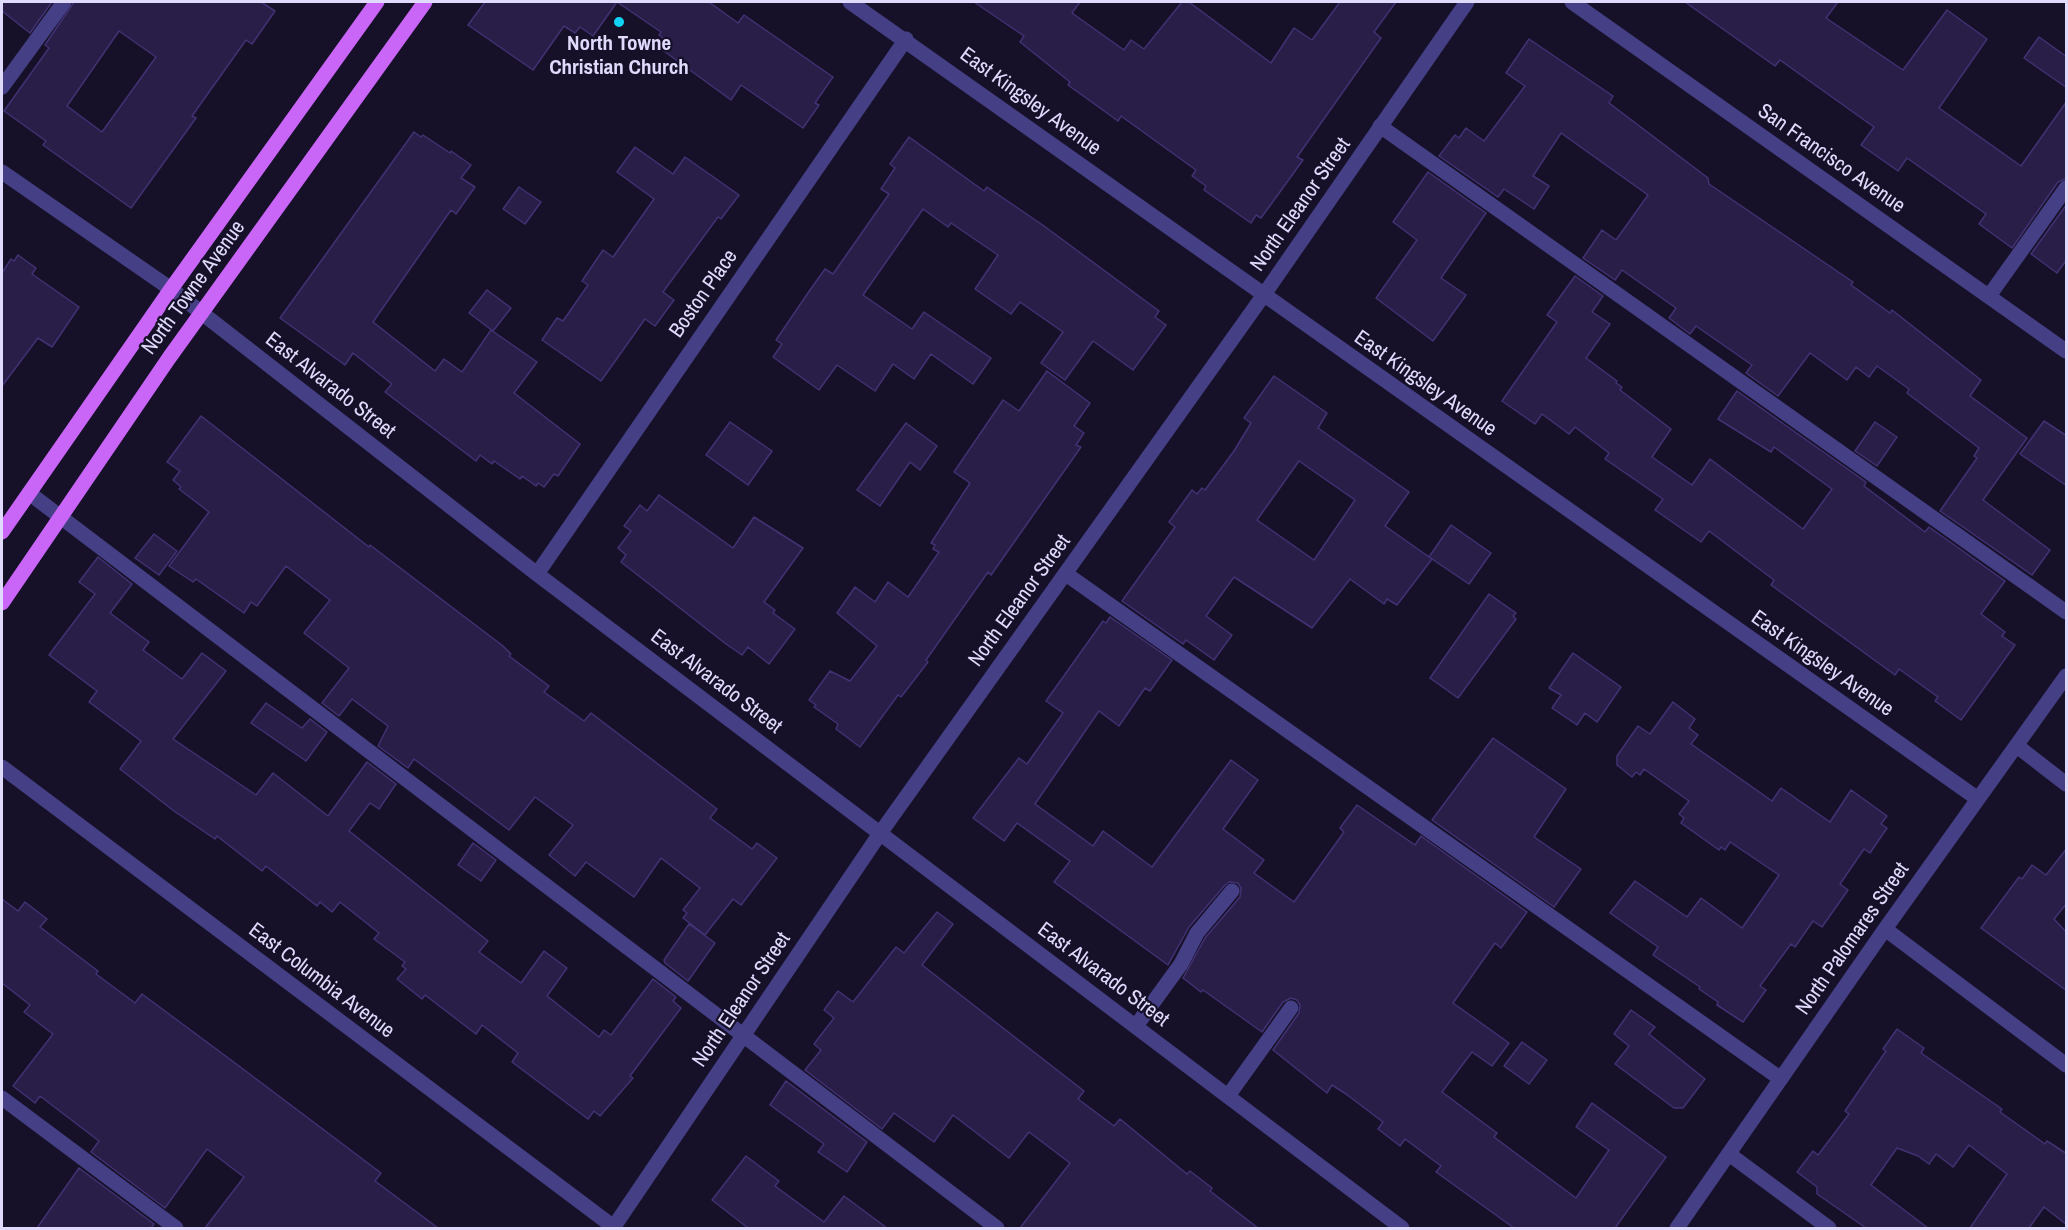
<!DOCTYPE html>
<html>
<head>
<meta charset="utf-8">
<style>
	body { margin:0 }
	#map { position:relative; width:2068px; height:1230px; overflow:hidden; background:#161128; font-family:"Archivo Narrow",sans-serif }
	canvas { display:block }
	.frame { position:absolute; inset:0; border:3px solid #e0dafd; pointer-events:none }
</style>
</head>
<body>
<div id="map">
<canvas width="2068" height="1230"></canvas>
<div class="frame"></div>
</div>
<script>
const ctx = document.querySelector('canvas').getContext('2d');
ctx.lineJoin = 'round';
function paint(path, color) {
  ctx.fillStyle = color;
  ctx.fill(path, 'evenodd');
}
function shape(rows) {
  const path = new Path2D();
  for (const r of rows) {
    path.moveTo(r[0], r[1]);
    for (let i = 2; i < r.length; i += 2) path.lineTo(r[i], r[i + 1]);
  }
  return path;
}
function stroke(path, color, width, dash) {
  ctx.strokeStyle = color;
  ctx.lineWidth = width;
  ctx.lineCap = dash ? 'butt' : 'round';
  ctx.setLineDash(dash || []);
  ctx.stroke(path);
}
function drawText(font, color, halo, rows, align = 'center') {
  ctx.font = font + ' "Archivo Narrow",sans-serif';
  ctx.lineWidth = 4.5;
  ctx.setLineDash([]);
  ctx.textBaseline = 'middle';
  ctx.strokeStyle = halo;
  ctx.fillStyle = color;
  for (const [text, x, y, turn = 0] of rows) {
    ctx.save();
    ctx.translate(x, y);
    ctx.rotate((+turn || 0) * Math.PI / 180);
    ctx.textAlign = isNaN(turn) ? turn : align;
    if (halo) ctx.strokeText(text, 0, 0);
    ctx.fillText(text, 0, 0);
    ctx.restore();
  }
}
const building = shape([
	[2,2,52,2,30,33,2,11,2,2],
	[74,2,261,2,275,11,252,44,246,40,192,116,196,118,131,208,43,145,46,141,4,111,49,48,45,45,74,2],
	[119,31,156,57,102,132,67,106,119,31],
	[485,2,617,2,593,36,580,27,575,33,564,26,533,70,468,25,485,2],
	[617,2,709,2,738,23,744,15,833,77,815,103,819,105,803,128,741,85,731,100,657,46,663,38,659,35,661,32,617,2],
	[974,2,1080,2,1072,13,1124,50,1131,40,1144,49,1182,2,1189,2,1271,63,1294,28,1312,40,1340,2,1396,2,1374,32,1381,38,1297,157,1303,160,1261,218,1256,215,1251,223,1204,190,1206,186,1192,176,1196,170,1121,116,1118,121,1068,85,1070,82,1020,42,1024,36,974,2],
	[1685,2,1838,2,1826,18,1903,70,1947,10,1987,39,1939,108,2021,166,2067,101,2067,178,2058,182,2012,248,1979,224,1986,214,1907,158,1898,171,1861,145,1874,127,1780,60,1775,66,1685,2],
	[2039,37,2067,57,2067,88,2024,58,2039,37],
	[1529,39,1613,96,1609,103,1708,178,1709,184,1853,282,1851,285,1890,313,1892,310,1981,380,1970,396,2027,438,1983,500,2050,550,2032,575,1940,511,1977,458,1974,456,1979,448,1907,393,1909,389,1877,366,1869,377,1856,367,1847,380,1810,353,1778,396,1746,373,1752,365,1696,326,1690,334,1669,318,1676,308,1622,270,1615,280,1583,258,1602,230,1616,240,1648,195,1561,133,1533,176,1549,186,1534,209,1504,189,1498,197,1439,156,1455,135,1459,138,1466,128,1484,141,1525,86,1506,73,1529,39],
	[414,132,421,137,423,135,450,153,451,151,471,165,461,178,475,187,456,214,451,210,373,322,435,371,444,359,462,372,491,330,537,362,514,393,580,444,558,476,554,474,544,487,538,483,536,486,522,476,520,479,494,461,492,464,480,455,476,461,385,392,392,384,353,353,345,365,280,318,414,132],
	[909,137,984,191,987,187,1044,226,1159,311,1155,317,1166,325,1133,370,1093,341,1065,380,1041,363,1063,332,1020,302,1011,314,975,289,998,255,951,223,948,227,923,209,863,295,912,329,924,312,991,358,973,384,931,354,914,379,893,364,875,391,837,365,819,390,773,357,782,344,776,340,810,290,825,269,833,274,889,194,881,189,895,168,890,164,909,137],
	[635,147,673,174,685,157,739,195,721,219,718,217,663,292,674,300,655,326,645,319,601,381,542,340,557,318,563,321,588,285,582,281,603,250,613,257,654,199,617,172,635,147],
	[1428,172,1486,213,1441,278,1466,295,1433,341,1376,298,1417,240,1393,222,1428,172],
	[519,187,541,202,525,224,503,209,519,187],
	[2067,204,2067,259,2057,273,2031,254,2067,204],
	[18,255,36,268,32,274,79,307,52,347,38,338,2,386,2,273,11,259,14,261,18,255],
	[1575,276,1603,296,1592,312,1610,324,1586,358,1617,381,1616,383,1622,387,1620,390,1671,429,1652,457,1692,485,1710,459,1803,529,1832,489,1774,447,1771,452,1718,419,1737,391,1866,482,1864,486,1925,532,1929,527,2005,581,1981,614,2005,632,2002,636,2015,645,1961,720,1935,701,1938,697,1899,669,1895,675,1771,585,1774,580,1709,531,1701,542,1655,510,1663,499,1605,459,1609,453,1575,427,1569,434,1542,414,1535,424,1502,401,1557,322,1547,315,1575,276],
	[487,290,511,308,493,331,469,313,487,290],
	[1047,371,1090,403,1074,426,1084,433,1076,445,1081,447,991,575,988,572,926,660,928,662,901,697,898,695,860,747,836,729,838,724,814,707,816,705,809,700,830,671,850,681,877,646,837,613,855,587,875,602,888,582,908,597,939,552,933,549,935,545,931,543,970,483,954,472,1003,400,1019,411,1047,371],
	[1274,376,1327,413,1318,428,1409,492,1385,526,1432,559,1397,605,1387,599,1384,604,1350,579,1312,628,1234,577,1206,616,1232,635,1214,660,1186,640,1183,644,1122,601,1175,527,1169,522,1192,490,1197,494,1202,488,1205,490,1234,451,1251,423,1244,418,1274,376],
	[1299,461,1355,500,1314,560,1257,520,1299,461],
	[201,416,369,547,370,545,503,646,511,654,509,656,549,686,544,692,584,721,591,713,717,809,710,818,752,849,757,843,777,858,741,905,733,899,705,935,683,918,687,913,683,910,700,888,661,858,634,897,586,862,575,876,549,855,573,825,535,797,509,830,414,759,408,768,378,746,388,726,352,699,339,716,322,703,349,668,304,633,330,600,286,566,257,606,251,602,244,613,196,579,193,582,169,566,209,512,179,489,181,487,173,480,180,471,167,462,201,416],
	[2044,421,2067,436,2067,486,2020,454,2044,421],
	[730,422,772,451,748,485,706,455,730,422],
	[1875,422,1897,437,1877,466,1855,451,1875,422],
	[906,423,937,446,920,470,910,462,880,506,857,490,906,423],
	[659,495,733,548,754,517,803,548,764,602,775,610,773,613,795,629,769,664,748,647,742,655,726,644,621,562,626,555,618,548,631,531,624,526,640,505,647,511,659,495],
	[1451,525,1491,553,1469,584,1429,557,1451,525],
	[154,534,177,551,159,575,135,558,154,534],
	[98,557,132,584,110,613,149,642,143,650,182,679,202,653,226,671,173,739,256,795,273,773,328,816,367,762,396,784,379,809,370,803,349,831,488,941,479,952,521,983,544,951,567,968,547,996,599,1037,604,1030,611,1035,653,979,676,997,673,1001,681,1008,630,1076,633,1078,600,1116,594,1111,588,1119,512,1062,518,1053,482,1025,476,1034,425,995,422,999,397,979,406,969,402,966,405,962,374,939,379,933,340,902,332,912,320,902,317,906,266,866,262,871,217,836,215,839,174,811,120,769,141,741,89,702,97,691,49,655,95,594,79,582,98,557],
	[1489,594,1516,613,1513,616,1516,619,1458,698,1430,678,1489,594],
	[1110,617,1172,660,1150,691,1145,688,1119,726,1099,711,1035,804,1093,846,1103,831,1152,867,1231,760,1258,780,1223,829,1264,860,1254,873,1294,902,1344,832,1340,828,1357,805,1415,845,1421,836,1527,912,1501,948,1495,943,1453,1003,1509,1043,1492,1066,1472,1052,1442,1092,1497,1133,1494,1137,1506,1146,1576,1198,1609,1150,1576,1127,1592,1103,1666,1157,1615,1228,1514,1228,1436,1172,1441,1166,1405,1139,1400,1146,1378,1129,1383,1122,1346,1094,1332,1085,1327,1093,1273,1050,1299,1013,1300,1005,1297,1000,1291,998,1283,1002,1262,1032,1203,990,1201,992,1183,978,1205,938,1240,897,1241,888,1238,883,1229,882,1225,885,1189,927,1168,965,1054,882,1070,861,1017,823,1004,841,973,818,1019,758,1027,764,1063,713,1046,701,1103,621,1106,623,1110,617],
	[1573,653,1621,687,1597,722,1585,713,1577,725,1552,708,1561,695,1549,688,1573,653],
	[1673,702,1695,719,1689,728,1698,735,1691,744,1772,801,1781,788,1830,822,1851,790,1887,816,1881,824,1887,828,1870,853,1864,849,1840,884,1848,890,1822,927,1813,921,1795,947,1791,944,1760,986,1766,990,1743,1022,1717,1005,1718,1002,1699,989,1700,987,1653,955,1658,947,1610,913,1635,881,1687,917,1701,898,1742,928,1779,875,1730,842,1725,850,1721,847,1719,850,1681,823,1684,818,1679,814,1689,801,1644,769,1640,775,1636,772,1632,777,1617,765,1617,756,1638,726,1650,734,1673,702],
	[266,703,302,728,310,719,327,732,306,761,251,723,266,703],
	[1493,738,1566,789,1534,837,1581,869,1554,907,1432,820,1493,738],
	[473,843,496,860,481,881,458,865,473,843],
	[2067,848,2067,903,2054,919,2067,933,2067,991,1981,928,2019,877,2022,879,2032,865,2046,875,2067,848],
	[2,899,18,911,25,902,47,919,40,927,98,971,96,974,135,1003,142,994,235,1063,381,1173,375,1181,438,1228,205,1228,244,1177,207,1149,165,1208,91,1152,99,1141,40,1096,35,1103,13,1086,53,1034,24,1012,30,1005,2,983,2,899],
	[937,912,953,924,922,965,1084,1091,1078,1099,1114,1126,1120,1119,1187,1174,1190,1171,1212,1188,1210,1191,1258,1228,1020,1228,1070,1163,1029,1132,1009,1158,953,1115,934,1142,894,1113,882,1129,805,1070,821,1050,814,1044,834,1018,824,1010,838,991,853,1002,896,947,904,953,937,912],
	[689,924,715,943,688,981,665,963,664,960,689,924],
	[1631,1010,1655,1027,1649,1034,1705,1079,1683,1108,1674,1108,1615,1064,1629,1046,1614,1034,1631,1010],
	[1897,1029,1924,1048,1921,1053,2002,1109,2000,1112,2045,1144,2047,1141,2067,1154,2067,1225,2044,1207,2029,1228,1970,1228,2007,1174,1969,1145,1953,1167,1936,1154,1929,1164,1918,1156,1897,1148,1871,1185,1928,1228,1866,1228,1817,1194,1817,1187,1797,1172,1813,1151,1818,1155,1849,1114,1845,1111,1886,1051,1883,1049,1897,1029],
	[1522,1042,1547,1060,1529,1084,1504,1066,1522,1042],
	[786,1081,867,1142,847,1172,818,1152,824,1144,770,1105,786,1081],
	[746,1156,779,1181,775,1186,824,1222,844,1196,887,1228,748,1228,712,1200,746,1156],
	[79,1168,154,1224,151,1228,37,1228,79,1168]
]);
paint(building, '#291e48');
stroke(building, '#423173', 1.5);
stroke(shape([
	[850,2,1978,799],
	[1572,2,2066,351],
	[2,87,64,2],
	[1380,126,2066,612],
	[2,172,171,289,537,574,1402,1228],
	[1989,296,2066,188],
	[29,493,997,1228],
	[537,574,906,39],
	[1066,574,1781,1079],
	[2017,746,2066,784],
	[2,767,615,1228],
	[1885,929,2066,1065],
	[1136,1026,1181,964,1197,933,1232,891],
	[1228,1096,1291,1008],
	[2,1098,176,1228],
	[1729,1154,1829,1228],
	[613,1228,881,832,1263,296,1467,2],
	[1677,1228,1885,929,2066,676]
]), '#453f85', 15);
stroke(shape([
	[2,532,171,289,377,2],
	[2,603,169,358,425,2]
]), '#c966f8', 15);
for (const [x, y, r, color] of [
	[619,22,6,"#0fd2f5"]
]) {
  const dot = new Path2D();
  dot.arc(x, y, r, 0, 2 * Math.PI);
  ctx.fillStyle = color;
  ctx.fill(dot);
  stroke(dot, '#161128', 2);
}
drawText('bold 21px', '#e0dafd', '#161128', [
	["North Towne",619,44],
	["Christian Church",619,68]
]);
drawText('21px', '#e0dafd', '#161128', [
	["East Kingsley Avenue",1030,102,36],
	["San Francisco Avenue",1831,159,35],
	["North Eleanor Street",1301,205,-55],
	["North Towne Avenue",194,288,-54],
	["Boston Place",704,294,-55],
	["East Kingsley Avenue",1425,384,35],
	["East Alvarado Street",330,386,38],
	["North Eleanor Street",1020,601,-54],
	["East Kingsley Avenue",1822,664,35],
	["East Alvarado Street",716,682,37],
	["North Palomares Street",1853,939,-55],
	["East Alvarado Street",1103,975,37],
	["East Columbia Avenue",321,981,37],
	["North Eleanor Street",742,1000,-56]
]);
</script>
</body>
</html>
